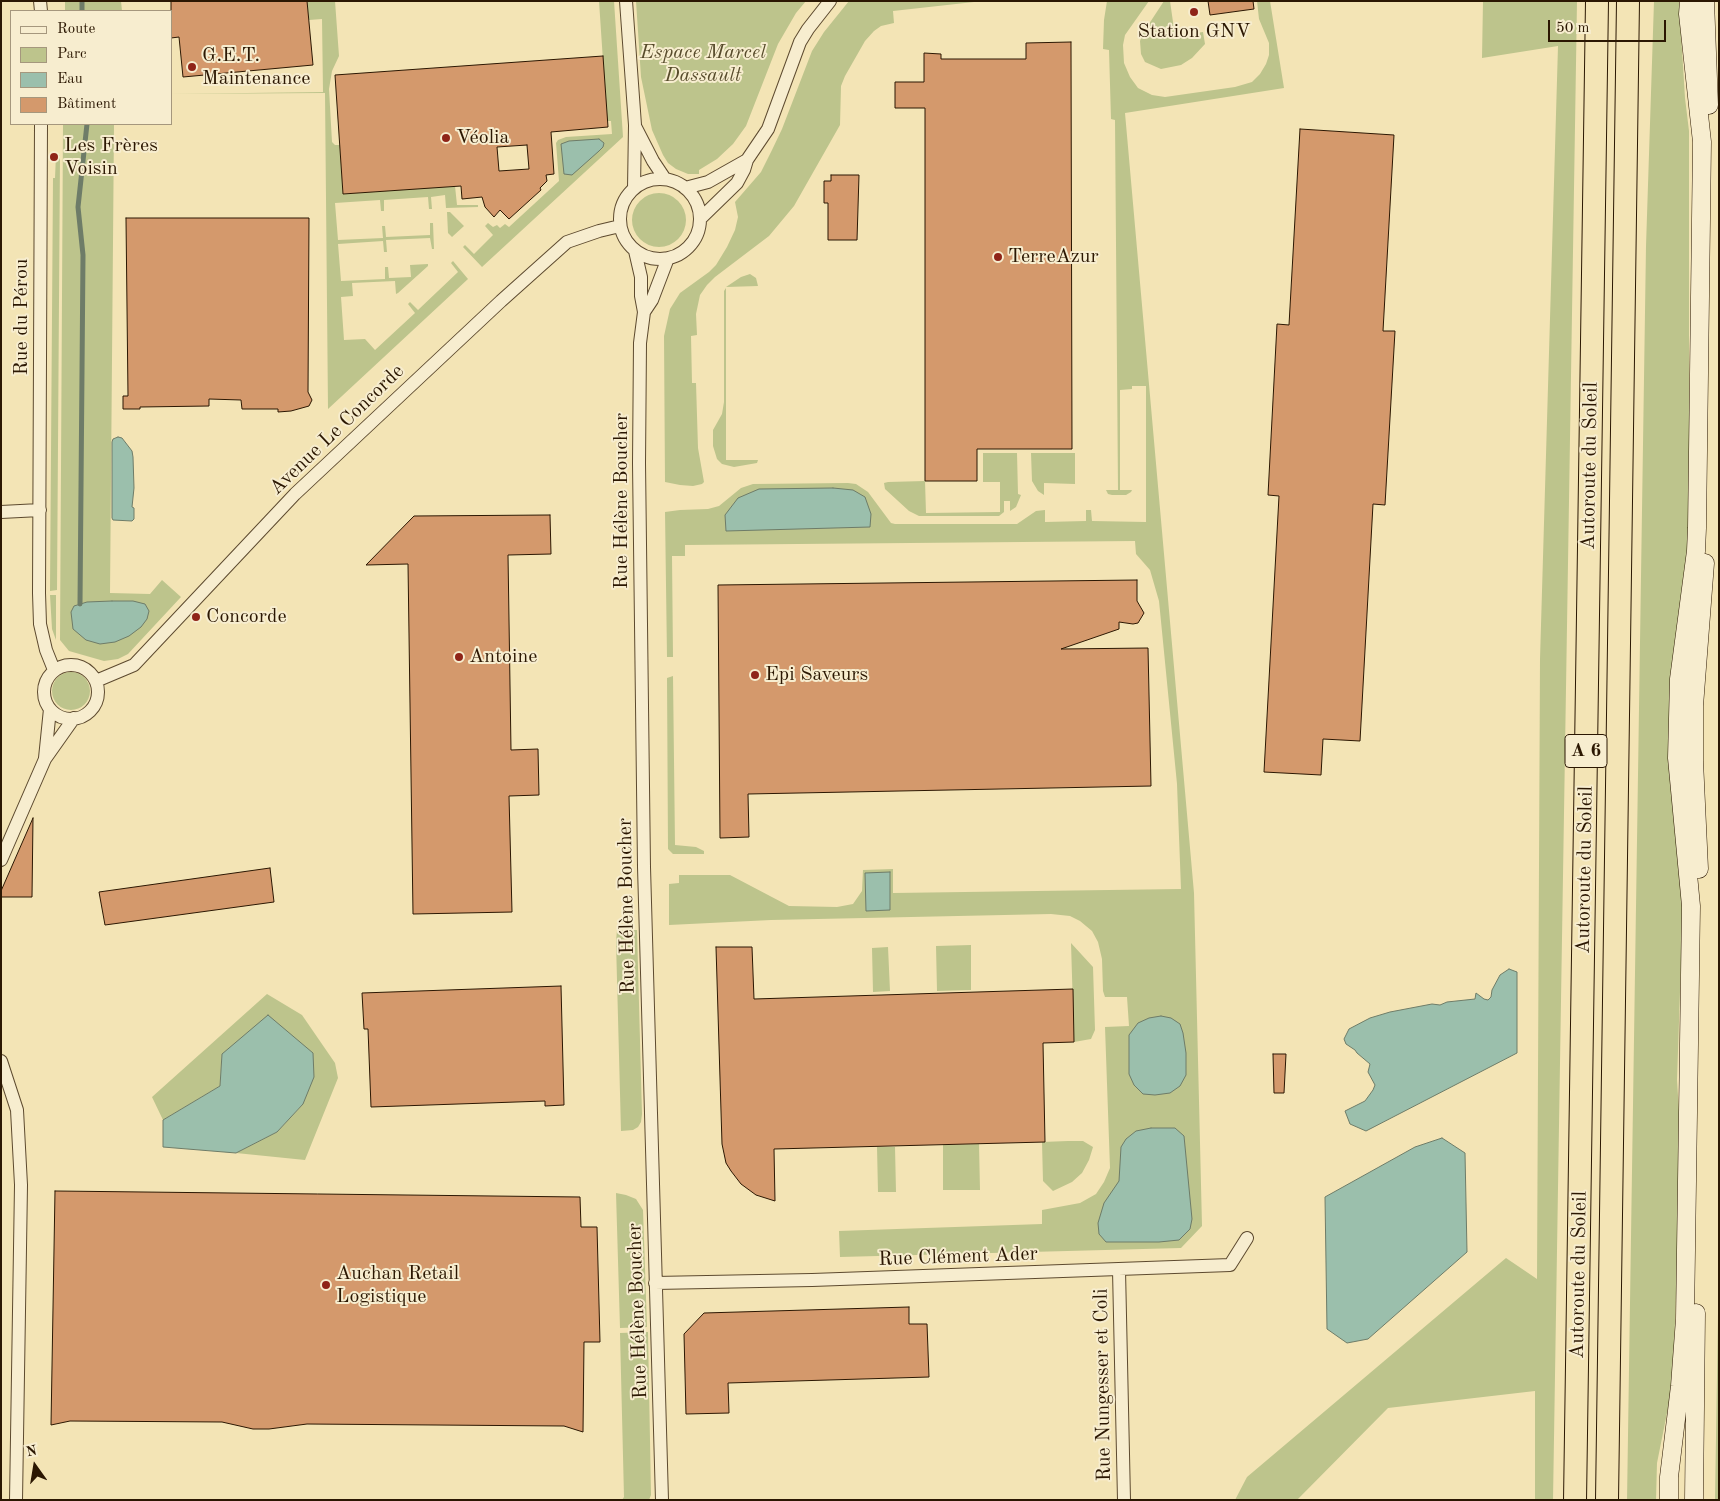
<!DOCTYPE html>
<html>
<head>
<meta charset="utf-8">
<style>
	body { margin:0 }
	#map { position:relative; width:1720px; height:1501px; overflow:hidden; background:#f3e4b5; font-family:"Old Standard TT",serif }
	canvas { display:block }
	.frame { position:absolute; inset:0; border:2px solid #2b1702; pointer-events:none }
	.legend { position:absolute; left:10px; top:10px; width:162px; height:115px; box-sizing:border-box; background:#f7edcf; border:1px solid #a5977d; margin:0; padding:6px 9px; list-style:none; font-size:15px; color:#2b1702 }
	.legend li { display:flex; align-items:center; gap:10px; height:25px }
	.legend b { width:25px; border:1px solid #a5977d }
	.north { position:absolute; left:10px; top:1441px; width:50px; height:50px; -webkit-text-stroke:4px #f7edcf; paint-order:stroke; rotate:347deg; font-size:14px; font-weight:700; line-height:20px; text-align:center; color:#2b1702 }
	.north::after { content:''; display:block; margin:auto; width:18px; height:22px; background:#2b1702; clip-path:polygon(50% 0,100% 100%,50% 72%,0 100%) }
	.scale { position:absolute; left:1548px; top:20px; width:118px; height:22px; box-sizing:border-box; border:2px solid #2b1702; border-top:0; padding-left:6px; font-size:15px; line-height:18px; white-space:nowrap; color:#2b1702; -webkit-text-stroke:4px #f7edcf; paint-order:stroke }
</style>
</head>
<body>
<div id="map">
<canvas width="1720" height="1501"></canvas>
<div class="frame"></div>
<ul class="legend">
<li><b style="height:6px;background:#f7edcf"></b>Route</li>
<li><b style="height:14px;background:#bdc48c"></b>Parc</li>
<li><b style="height:14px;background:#9bbfac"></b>Eau</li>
<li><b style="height:14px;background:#d4996c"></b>Bâtiment</li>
</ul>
<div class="north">N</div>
<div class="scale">50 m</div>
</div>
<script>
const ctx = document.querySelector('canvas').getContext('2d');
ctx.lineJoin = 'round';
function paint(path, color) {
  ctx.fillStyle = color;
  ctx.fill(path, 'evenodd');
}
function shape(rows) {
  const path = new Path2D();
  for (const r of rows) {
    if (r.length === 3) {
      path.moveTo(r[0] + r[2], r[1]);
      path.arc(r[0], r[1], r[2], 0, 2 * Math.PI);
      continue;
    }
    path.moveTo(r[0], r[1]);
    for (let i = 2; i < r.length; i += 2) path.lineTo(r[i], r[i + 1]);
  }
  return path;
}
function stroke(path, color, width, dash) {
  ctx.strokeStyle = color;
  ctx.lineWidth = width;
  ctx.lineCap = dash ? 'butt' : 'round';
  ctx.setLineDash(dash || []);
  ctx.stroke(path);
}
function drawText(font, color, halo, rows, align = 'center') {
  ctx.font = font + ' "Old Standard TT",serif';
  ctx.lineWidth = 4;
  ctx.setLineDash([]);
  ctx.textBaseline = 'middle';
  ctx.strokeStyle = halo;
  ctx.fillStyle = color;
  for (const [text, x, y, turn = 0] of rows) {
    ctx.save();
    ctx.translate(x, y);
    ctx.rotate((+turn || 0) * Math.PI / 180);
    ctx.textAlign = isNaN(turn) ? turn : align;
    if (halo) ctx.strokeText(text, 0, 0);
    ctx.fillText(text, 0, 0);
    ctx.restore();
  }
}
paint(shape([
	[65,1,121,1,122,11,65,11],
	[307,1,335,1,339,56,332,71,329,89,332,142,335,145,340,145,343,194,455,186,457,205,478,205,478,207,446,208,445,195,431,197,432,209,429,209,428,197,384,200,384,211,381,211,380,200,335,203,338,240,383,238,382,226,385,226,386,237,430,235,430,223,433,223,434,249,432,249,430,238,386,240,387,252,384,252,383,241,338,244,341,281,385,279,385,267,388,267,389,278,411,277,410,265,428,264,428,266,398,293,396,294,395,281,352,283,353,296,341,297,344,340,365,339,375,350,415,313,408,304,410,302,418,310,458,272,451,263,453,261,468,279,328,409,325,93,171,94,323,92,322,19,309,20],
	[599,1,614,1,623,137,482,267,463,247,465,245,474,254,493,235,485,226,488,223,493,227,497,225,500,228,505,224,509,227,559,181,556,143,558,140,566,137,612,134,611,121,607,121],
	[636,1,806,1,796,13,778,44,746,126,733,144,717,159,699,170,699,174,688,174,676,169,668,163,663,155,652,130,641,77],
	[849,1,983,1,893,11,894,23,881,26,874,31,865,41,845,76,841,86,840,125,794,206,769,236,715,277,707,285,700,295,696,314,697,335,691,336,692,383,696,383,698,448,704,482,702,484,693,486,680,485,665,482,664,336,670,309,680,293,709,272,716,265,727,247,735,230,738,217,735,202,761,172,772,150,782,129,812,51,824,32],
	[1107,1,1149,1,1125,35,1123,45,1124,63,1130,77,1138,88,1152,95,1165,97,1235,87,1252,82,1260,74,1266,64,1269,55,1269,43,1259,19,1257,1,1270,1,1284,88,1125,113,1194,893,1202,1226,1181,1248,840,1257,839,1231,1042,1224,1042,1210,1080,1203,1096,1194,1104,1182,1110,1168,1105,1027,1129,1026,1127,997,1105,997,1103,991,1102,959,1098,942,1092,931,1080,921,1070,916,1051,914,771,920,669,925,669,884,679,883,679,875,730,875,789,906,837,907,853,904,862,891,863,870,893,869,893,893,1181,889,1177,784,1159,601,1150,570,1136,554,1135,541,685,545,685,556,672,556,673,657,667,657,665,512,680,510,708,509,719,506,741,488,753,484,848,483,856,484,868,492,891,523,895,524,1017,524,1036,511,1045,510,1045,522,1086,521,1086,510,1091,510,1092,521,1146,522,1146,386,1132,386,1132,389,1120,390,1120,490,1132,490,1131,492,1126,495,1112,495,1108,494,1106,490,1118,490,1115,120,1111,119,1109,50,1103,49,1104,20],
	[1164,1,1170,1,1175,36,1203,32,1205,44,1192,58,1181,65,1161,69,1145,62,1141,54,1140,41,1143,33],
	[1483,1,1577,1,1553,1500,1535,1500,1535,1391,1388,1408,1297,1500,1235,1500,1247,1477,1506,1258,1537,1279,1540,659,1558,46,1482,58],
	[1654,1,1679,1,1685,98,1689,131,1689,538,1674,648,1683,904,1677,1080,1681,1143,1673,1383,1657,1463,1656,1500,1627,1500,1646,246],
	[63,124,114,124,110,593,150,594,162,580,181,597,128,654,118,659,104,661,69,651,60,640],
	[56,155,60,155,57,590,50,591,53,178,55,178],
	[659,220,27],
	[447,212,450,212,464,226,452,237,448,233],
	[750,274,756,278,758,286,726,287,741,277],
	[726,288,726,460,758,460,757,463,734,467,722,464,717,459,713,446,713,430,722,414,724,402,724,291],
	[983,453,1017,453,1018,494,1021,495,1016,507,1010,511,1010,501,1004,501,1004,512,999,516,919,516,909,511,885,489,884,483,888,482,925,481,926,513,1000,512,1000,482,983,482],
	[1031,453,1075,453,1075,484,1044,483,1044,495,1038,491,1032,481],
	[50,595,56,595,56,640,52,629],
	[71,691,19],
	[673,676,675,845,696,847,704,851,704,854,673,854,668,849,667,678],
	[617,930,637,930,642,1114,641,1122,638,1127,633,1130,621,1131,616,942],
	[1071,943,1093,967,1095,1030,1091,1039,1074,1042],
	[971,945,971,990,937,991,936,946],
	[888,947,890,991,873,992,872,948],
	[267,994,302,1015,335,1063,338,1078,305,1160,236,1153,277,1132,303,1104,222,1054,220,1086,163,1120,152,1097],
	[1068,1141,1083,1141,1093,1147,1089,1160,1082,1173,1072,1182,1053,1191,1043,1181,1042,1142],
	[979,1144,980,1190,943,1190,943,1145],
	[877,1147,895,1147,896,1192,878,1192],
	[616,1193,626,1195,636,1199,643,1210,647,1327,620,1328],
	[1719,1251,1719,1500,1715,1500],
	[648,1332,651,1495,649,1500,622,1500,624,1497,620,1333]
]), '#bdc48c');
const water = shape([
	[599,139,604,143,603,147,599,151,572,175,564,174,561,144,569,141,599,139],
	[118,437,122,438,132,451,133,457,134,488,132,507,134,508,134,519,132,521,113,520,112,518,112,442,113,439,118,437],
	[833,488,853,490,865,497,871,514,870,527,726,531,725,515,738,498,759,489,833,488],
	[112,601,133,601,145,604,149,611,147,619,141,627,129,636,115,642,100,644,86,640,73,629,71,612,74,606,87,602,112,601],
	[890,872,890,910,866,911,865,873,890,872],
	[1509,969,1517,972,1517,1053,1366,1131,1350,1124,1345,1111,1365,1101,1373,1090,1375,1085,1368,1072,1370,1064,1357,1053,1355,1050,1346,1044,1344,1039,1349,1029,1370,1018,1390,1012,1432,1004,1440,1005,1447,1002,1475,999,1476,993,1484,999,1488,1000,1491,997,1492,990,1500,975,1509,969],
	[268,1015,313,1053,314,1077,303,1104,277,1132,236,1153,163,1147,163,1120,220,1086,222,1054,268,1015],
	[1161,1016,1171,1018,1180,1024,1183,1033,1186,1053,1186,1075,1180,1086,1170,1093,1155,1095,1143,1094,1134,1085,1129,1074,1129,1035,1138,1023,1149,1018,1161,1016],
	[1151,1128,1175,1128,1184,1136,1192,1219,1190,1229,1179,1240,1159,1242,1106,1242,1099,1234,1098,1223,1104,1203,1119,1181,1121,1147,1126,1139,1136,1131,1151,1128],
	[1442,1138,1465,1153,1467,1252,1368,1339,1347,1343,1327,1329,1325,1197,1415,1147,1442,1138]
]);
paint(water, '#9bbfac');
stroke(water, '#6e7c68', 1);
stroke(shape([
	[82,1,82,11],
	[80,604,83,255,78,207,87,124]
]), '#6e7c68', 5);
const building = shape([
	[171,1,307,1,313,65,183,77,179,37,171,38,171,1],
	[1208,1,1253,1,1254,9,1210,15,1208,1],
	[1071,42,1072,449,977,449,977,481,925,481,925,108,895,108,895,82,924,82,924,53,941,54,941,59,1026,59,1026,43,1071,42],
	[603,56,608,127,551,132,554,174,546,175,547,181,540,188,541,190,509,219,500,210,494,217,485,207,482,197,462,199,461,186,343,194,335,75,603,56],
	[527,145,529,169,499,171,497,147,527,145],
	[1300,129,1394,135,1383,331,1395,331,1385,505,1373,504,1360,741,1323,739,1321,775,1264,772,1279,496,1268,495,1277,324,1289,325,1300,129],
	[831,175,859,175,857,240,828,240,828,203,824,203,824,181,831,181,831,175],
	[126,218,309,218,308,392,312,400,309,406,291,411,278,412,278,409,242,409,241,400,209,399,209,406,140,407,140,409,123,409,123,396,128,396,126,218],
	[550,515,551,554,508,555,511,750,538,749,539,795,509,796,512,912,413,914,408,564,366,565,414,516,550,515],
	[1137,580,1137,601,1144,613,1138,623,1133,624,1119,622,1119,629,1061,649,1148,648,1151,786,748,794,749,837,720,838,718,585,1137,580],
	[33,818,32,897,1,897,1,891,33,818],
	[270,868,274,902,105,925,99,892,270,868],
	[716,947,752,947,754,999,1073,989,1074,1042,1043,1043,1045,1142,774,1149,775,1201,756,1195,741,1184,731,1171,726,1163,722,1144,716,947],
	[561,986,564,1105,545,1106,545,1101,371,1107,368,1029,364,1029,362,993,561,986],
	[1273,1054,1286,1054,1284,1093,1274,1093,1273,1054],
	[55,1191,580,1197,581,1227,597,1227,600,1342,584,1342,583,1432,564,1426,307,1424,269,1429,253,1429,222,1422,70,1421,51,1425,55,1191],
	[909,1307,909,1324,927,1324,929,1377,728,1383,729,1413,686,1414,684,1334,704,1313,909,1307]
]);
paint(building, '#d4996c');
stroke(building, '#2b1702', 1);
const street = shape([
	[40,1,41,11],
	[626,1,635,125,634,188],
	[41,124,39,593,40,624,46,650,54,670],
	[636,128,653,161,665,179],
	[660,219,40],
	[685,188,708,182,747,160],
	[700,219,737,183,744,170,747,160,768,129,800,42,808,29,830,1],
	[635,251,641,277,641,296,644,312,640,343,639,463,644,867,662,1500],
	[644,312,652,300,668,258],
	[1,512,40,510],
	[71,692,27],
	[96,681,134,665,295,494,501,301,567,242,599,231,620,226],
	[45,758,50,709],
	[1,860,45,759,74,718],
	[1,1061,17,1110,21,1185,16,1500],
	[1119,1270,1124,1500],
	[655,1283,812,1280,1230,1265,1247,1238]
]);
const secondary = shape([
	[1705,1,1709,105],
	[1699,869,1694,761,1694,706,1705,563],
	[1669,1500,1669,1477,1680,1386,1685,1319,1691,906,1677,758,1679,679,1696,551,1697,528,1702,142,1688,14,1689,1],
	[1694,1500,1696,1313]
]);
const highway = shape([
	[1575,1500,1597,1],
	[1607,1500,1628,1]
]);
stroke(street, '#5d4a2f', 14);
stroke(secondary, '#2b1702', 19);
stroke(highway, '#2b1702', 24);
stroke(street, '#f7edcf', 12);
stroke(secondary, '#f7edcf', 18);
stroke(highway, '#f3e4b5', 22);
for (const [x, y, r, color] of [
	[1194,12,5,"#8f2418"],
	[192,67,5,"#8f2418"],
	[446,138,5,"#8f2418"],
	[54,157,5,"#8f2418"],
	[998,257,5,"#8f2418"],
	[196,617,5,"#8f2418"],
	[459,657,5,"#8f2418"],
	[755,675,5,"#8f2418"],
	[326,1285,5,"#8f2418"]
]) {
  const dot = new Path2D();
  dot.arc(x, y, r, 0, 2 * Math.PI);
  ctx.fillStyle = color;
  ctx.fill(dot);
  stroke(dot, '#f7edcf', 2);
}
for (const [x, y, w] of [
	[1586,751,42]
]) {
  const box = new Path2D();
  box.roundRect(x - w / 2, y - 16.5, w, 33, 4);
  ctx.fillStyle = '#f7edcf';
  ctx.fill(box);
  stroke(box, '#2b1702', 1);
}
drawText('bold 19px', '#2b1702', null, [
	["A 6",1586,751]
]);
drawText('20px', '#2b1702', '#f7edcf', [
	["Station GNV",1194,32,"center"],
	["G.E.T.",202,56],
	["Maintenance",202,79],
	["Véolia",456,138],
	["Les Frères",64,146],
	["Voisin",64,169],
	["TerreAzur",1008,257],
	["Concorde",206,617],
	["Antoine",469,657],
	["Epi Saveurs",765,675],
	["Auchan Retail",336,1274],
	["Logistique",336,1297]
], 'left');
drawText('italic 20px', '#574b2b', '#f7edcf', [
	["Espace Marcel",703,53],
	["Dassault",703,76]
]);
drawText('20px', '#2b1702', '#f7edcf', [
	["Rue du Pérou",22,317,-90],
	["Avenue Le Concorde",337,430,-44],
	["Autoroute du Soleil",1590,466,-89],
	["Rue Hélène Boucher",622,501,-90],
	["Autoroute du Soleil",1585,870,-89],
	["Rue Hélène Boucher",627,906,-91],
	["Rue Clément Ader",958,1257,-2],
	["Autoroute du Soleil",1579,1275,-89],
	["Rue Hélène Boucher",638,1311,-92],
	["Rue Nungesser et Coli",1103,1385,-91]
]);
</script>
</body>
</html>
